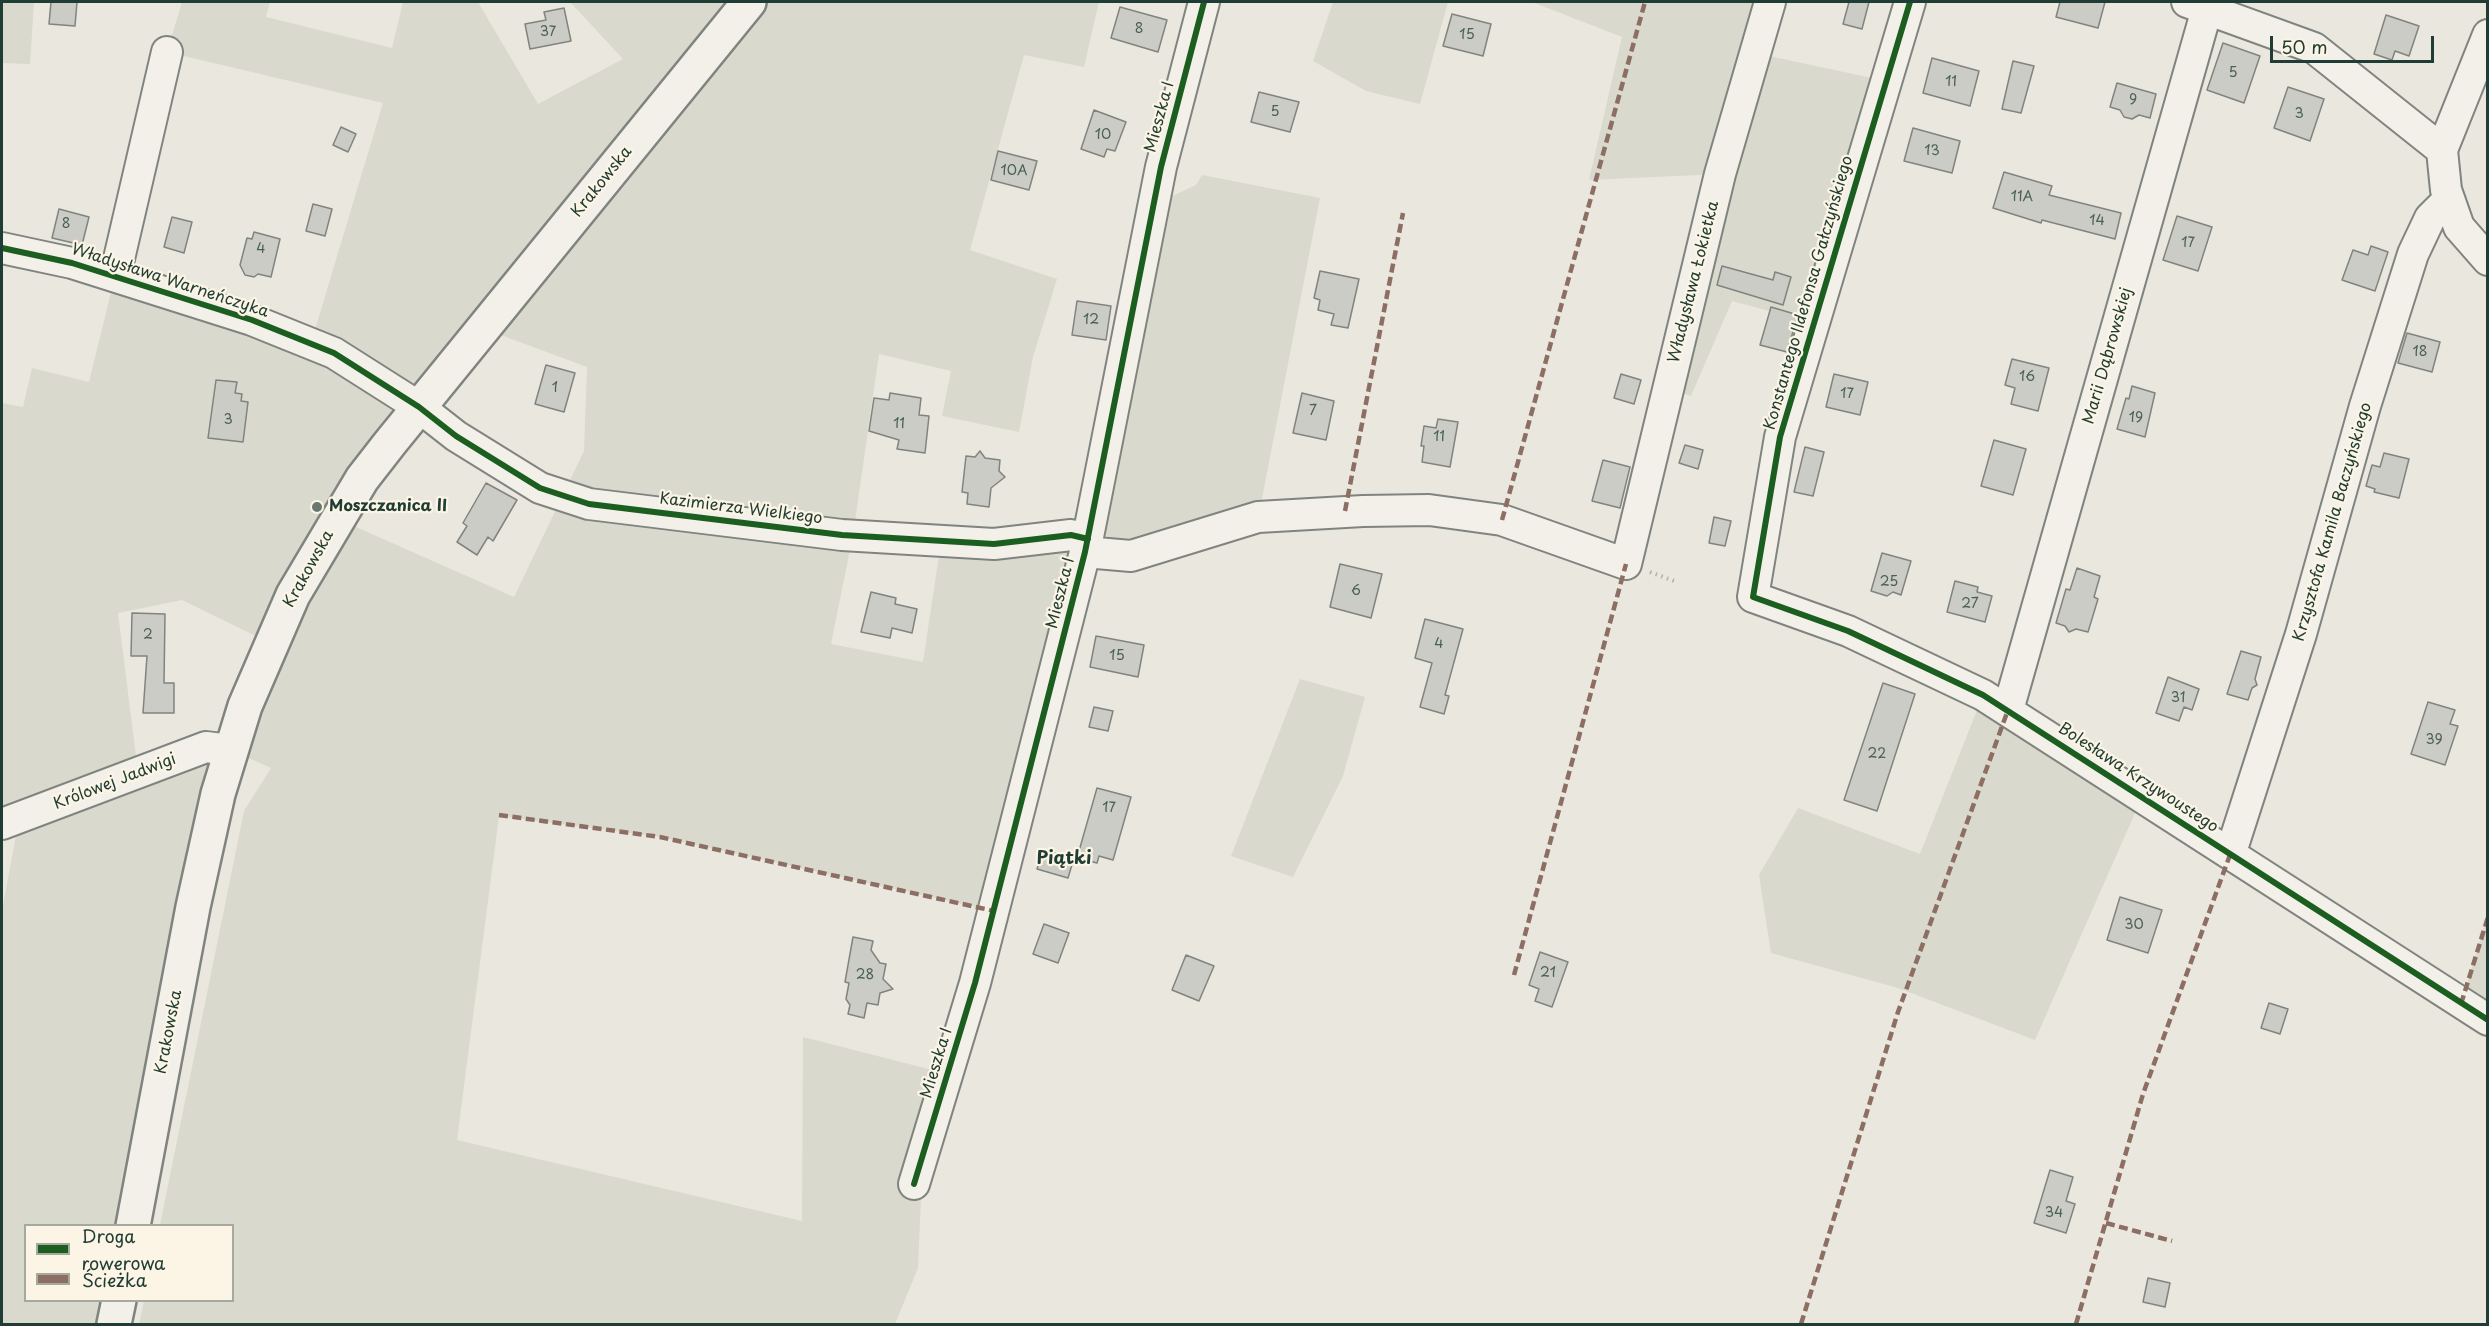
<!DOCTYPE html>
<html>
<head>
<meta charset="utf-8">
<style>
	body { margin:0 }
	#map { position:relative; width:2489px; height:1326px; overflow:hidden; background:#eae7df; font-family:"Playpen Sans",sans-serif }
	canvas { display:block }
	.frame { position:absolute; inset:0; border:3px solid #1f3d34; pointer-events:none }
	.legend { position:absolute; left:24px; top:1224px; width:210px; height:78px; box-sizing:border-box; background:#fcf5e5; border:2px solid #a4ab9e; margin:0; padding:8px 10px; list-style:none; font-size:18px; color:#1f3d34 }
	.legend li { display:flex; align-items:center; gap:12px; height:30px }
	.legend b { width:30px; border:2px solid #a4ab9e }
	.scale { position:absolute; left:2270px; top:36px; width:164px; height:27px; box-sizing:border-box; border:3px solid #1f3d34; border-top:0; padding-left:8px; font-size:18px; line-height:21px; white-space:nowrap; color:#1f3d34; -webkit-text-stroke:4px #fcf5e5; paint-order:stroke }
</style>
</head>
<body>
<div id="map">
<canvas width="2489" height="1326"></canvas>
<div class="frame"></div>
<ul class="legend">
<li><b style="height:8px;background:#1b5e20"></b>Droga rowerowa</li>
<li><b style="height:8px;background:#8d6e63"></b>Ścieżka</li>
</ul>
<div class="scale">50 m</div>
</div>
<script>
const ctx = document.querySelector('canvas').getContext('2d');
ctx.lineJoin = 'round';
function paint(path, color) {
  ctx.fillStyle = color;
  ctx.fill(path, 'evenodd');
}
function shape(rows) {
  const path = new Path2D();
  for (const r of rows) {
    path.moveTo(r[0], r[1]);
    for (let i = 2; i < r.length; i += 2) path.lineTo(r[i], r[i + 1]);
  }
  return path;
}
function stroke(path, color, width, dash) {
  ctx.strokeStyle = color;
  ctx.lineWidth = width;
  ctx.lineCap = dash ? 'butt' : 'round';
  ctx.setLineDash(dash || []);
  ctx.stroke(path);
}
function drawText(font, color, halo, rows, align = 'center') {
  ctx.font = font + ' "Playpen Sans",sans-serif';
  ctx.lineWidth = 4.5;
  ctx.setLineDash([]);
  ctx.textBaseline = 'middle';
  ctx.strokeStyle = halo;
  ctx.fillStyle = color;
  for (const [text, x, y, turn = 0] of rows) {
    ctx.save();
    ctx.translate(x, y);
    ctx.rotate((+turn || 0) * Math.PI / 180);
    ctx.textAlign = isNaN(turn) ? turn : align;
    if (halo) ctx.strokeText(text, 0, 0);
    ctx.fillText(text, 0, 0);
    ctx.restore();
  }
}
paint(shape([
	[2,2,34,2,30,64,2,63],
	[182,2,270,2,266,17,392,48,403,2,478,2,538,104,623,59,570,2,1099,2,1084,67,1024,55,970,250,1057,279,1033,357,1019,432,942,416,951,371,879,354,853,535,831,644,923,662,941,542,1071,535,1085,552,994,911,660,837,499,816,457,1140,802,1221,803,1037,948,1074,921,1197,918,1268,895,1324,139,1324,144,1301,232,1300,232,1226,160,1225,244,811,271,768,231,750,133,1225,26,1226,26,1300,119,1301,114,1324,2,1324,2,911,19,819,2,824,2,403,23,407,32,368,89,382,115,276,311,343,383,103,167,52],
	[482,328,587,367,584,451,514,597,338,519],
	[182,600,270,643,230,750,138,772,118,613],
	[1333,2,1448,2,1420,104,1366,91,1313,61],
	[1532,2,1770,2,1755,53,1886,81,1814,323,1732,301,1691,396,1668,389,1720,174,1589,180,1622,37],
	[1202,175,1320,198,1260,509,1129,545,1110,539,1101,531,1168,198,1196,185],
	[1300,679,1365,697,1343,776,1293,877,1231,856],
	[1983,695,2142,797,2035,1040,1898,988,1771,953,1759,875,1798,808,1920,854],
	[2487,917,2487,1020,2461,1004]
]), '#dad9cd');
const building = shape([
	[51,2,77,2,75,26,49,24,51,2],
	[1849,2,1869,2,1862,29,1843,24,1849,2],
	[2060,2,2105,2,2098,28,2056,17,2060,2],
	[1120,7,1167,20,1158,52,1111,38,1120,7],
	[564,8,571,41,530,49,525,24,546,20,544,12,564,8],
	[1452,14,1491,24,1483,56,1443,46,1452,14],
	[2386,15,2419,26,2409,56,2395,51,2392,60,2374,54,2386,15],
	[2223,43,2260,56,2244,103,2207,90,2223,43],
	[1932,58,1979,71,1970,106,1923,93,1932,58],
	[2013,61,2034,66,2021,113,2002,109,2013,61],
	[2117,83,2156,94,2150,118,2139,115,2132,119,2124,117,2120,110,2110,107,2117,83],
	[2288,87,2324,99,2310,141,2274,128,2288,87],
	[1259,92,1299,102,1290,132,1251,122,1259,92],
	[1094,110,1126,122,1115,151,1107,149,1104,157,1081,149,1094,110],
	[341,127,356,134,348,152,333,145,341,127],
	[1913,128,1960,141,1952,173,1904,161,1913,128],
	[998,151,1037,161,1029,190,991,180,998,151],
	[2004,172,2052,186,2049,195,2121,213,2115,239,2042,220,2041,223,1993,208,2004,172],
	[313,204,332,209,325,236,306,231,313,204],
	[59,209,89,217,82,245,52,238,59,209],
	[2177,216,2212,227,2198,271,2163,260,2177,216],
	[172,217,192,222,184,253,164,247,172,217],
	[254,232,280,239,271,277,258,274,254,277,245,275,240,265,247,238,252,239,254,232],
	[2371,246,2388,252,2375,291,2342,280,2353,250,2368,255,2371,246],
	[1722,266,1773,280,1775,272,1791,277,1783,305,1717,285,1722,266],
	[1320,271,1359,279,1348,328,1331,325,1334,314,1318,310,1320,300,1314,298,1320,271],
	[1077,301,1111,306,1106,340,1072,335,1077,301],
	[1771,307,1798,315,1787,352,1760,345,1771,307],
	[2407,333,2440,342,2432,372,2398,363,2407,333],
	[2012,359,2049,368,2038,411,2011,404,2015,388,2005,385,2012,359],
	[546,365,575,373,564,412,535,404,546,365],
	[1621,374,1641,380,1634,404,1614,398,1621,374],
	[1834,374,1868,382,1860,415,1826,407,1834,374],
	[216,380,237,382,235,393,242,394,241,401,248,402,243,442,208,438,216,380],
	[2132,386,2155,393,2145,437,2117,429,2126,398,2129,399,2132,386],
	[890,393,921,398,919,415,929,416,925,453,897,449,899,440,869,431,874,398,889,400,890,393],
	[1302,393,1334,401,1326,440,1293,433,1302,393],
	[1438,419,1458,422,1450,467,1422,462,1424,446,1421,446,1424,426,1436,428,1438,419],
	[1994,440,2026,449,2013,495,1981,486,1994,440],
	[1685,445,1703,450,1698,469,1679,463,1685,445],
	[1805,447,1824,452,1813,496,1794,492,1805,447],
	[980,451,985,458,1000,460,999,471,1005,477,991,488,989,507,967,504,968,493,962,492,966,456,975,457,980,451],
	[2384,453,2409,459,2399,498,2374,492,2375,489,2366,486,2372,465,2380,467,2384,453],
	[1603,460,1630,467,1620,508,1592,501,1603,460],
	[486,483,517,500,493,541,488,537,477,555,457,542,467,526,463,523,486,483],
	[1714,517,1731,521,1725,546,1709,543,1714,517],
	[1882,553,1911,561,1901,595,1893,592,1887,596,1871,591,1882,553],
	[1340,564,1382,574,1371,618,1330,607,1340,564],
	[2077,568,2100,576,2094,597,2098,599,2088,632,2076,629,2069,632,2065,626,2056,623,2066,589,2070,590,2077,568],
	[1955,581,1978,587,1977,592,1992,596,1985,622,1947,612,1955,581],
	[871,592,896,598,895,604,917,609,912,633,892,628,890,638,861,632,871,592],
	[132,613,165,614,164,683,174,683,174,713,143,713,147,656,131,656,132,613],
	[1425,619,1463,629,1445,695,1449,696,1444,714,1420,707,1432,663,1415,658,1425,619],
	[1096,636,1144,645,1138,677,1090,667,1096,636],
	[2241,651,2261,657,2255,679,2257,685,2252,688,2248,700,2227,694,2241,651],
	[2168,677,2199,689,2192,710,2184,707,2179,721,2156,713,2168,677],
	[1883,683,1915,694,1877,811,1844,800,1883,683],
	[2428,702,2455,710,2450,724,2458,726,2445,765,2411,754,2428,702],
	[1094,707,1113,711,1108,731,1089,727,1094,707],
	[1097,788,1131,797,1113,860,1099,856,1097,863,1077,858,1097,788],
	[1043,850,1074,858,1068,878,1037,869,1043,850],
	[2120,897,2162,910,2148,953,2107,940,2120,897],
	[1044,924,1069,933,1058,963,1033,954,1044,924],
	[853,937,873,941,871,950,880,963,886,964,883,979,893,989,880,993,878,1005,867,1003,864,1018,848,1014,850,1005,846,999,849,983,845,982,853,937],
	[1540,952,1568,962,1552,1007,1535,1001,1539,989,1529,985,1540,952],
	[1186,955,1214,966,1199,1001,1172,990,1186,955],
	[2269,1003,2288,1009,2280,1034,2261,1028,2269,1003],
	[2050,1170,2073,1177,2066,1201,2075,1204,2066,1233,2034,1223,2050,1170],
	[2148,1278,2170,1283,2165,1307,2143,1302,2148,1278]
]);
paint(building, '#ccccc6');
stroke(building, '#80847f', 1.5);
const minor = shape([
	[1910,2,1780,437,1753,597,1848,631,1983,695,2488,1020],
	[2187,2,2314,48,2442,150],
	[2488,35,2442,150,2446,190,2459,227,2488,260],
	[2,248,72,263,252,320,334,353,419,407,456,436,540,488,589,504,842,535,994,544,1071,535,1088,539],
	[115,276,167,52],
	[1085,552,1131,556,1258,517,1363,511,1429,510,1502,520,1626,564,1720,174,1770,2],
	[2008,710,2209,2],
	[2,824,206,747,230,750],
	[2231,852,2301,634,2365,406,2413,254,2430,218,2449,199],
	[914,1184,975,983,1085,552,1161,167,1204,2]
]);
const major = shape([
	[133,1226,193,907,218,794,245,706,293,595,362,479,390,443,749,2],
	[114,1324,119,1300]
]);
stroke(minor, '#80847f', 34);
stroke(major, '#80847f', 38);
stroke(shape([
	[1650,572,1674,581]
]), '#aeb1ab', 4, [1.5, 4.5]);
stroke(minor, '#f3f0ea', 30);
stroke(major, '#f3f0ea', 33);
stroke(shape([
	[1345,511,1403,213],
	[1502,520,1645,2],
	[499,815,660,837,994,911],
	[1514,975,1626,564],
	[2461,1004,2488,917],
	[2106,1223,2172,1241],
	[1801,1324,1898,1012,2008,710],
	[2076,1324,2143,1094,2231,852]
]), '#8d6e63', 4.5, [9, 4.5]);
stroke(shape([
	[1910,2,1780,437,1753,597,1848,631,1983,695,2488,1020],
	[2,248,72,263,252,320,334,353,419,407,456,436,540,488,589,504,842,535,994,544,1071,535,1088,539],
	[914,1184,975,983,1085,552,1161,167,1204,2]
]), '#1b5e20', 6);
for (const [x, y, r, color] of [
	[317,507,6,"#667870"]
]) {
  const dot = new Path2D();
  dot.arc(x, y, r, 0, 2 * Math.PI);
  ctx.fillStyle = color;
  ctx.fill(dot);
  stroke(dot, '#fcf5e5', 2);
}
drawText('14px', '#4a6158', null, [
	["8",1139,29],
	["37",548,32],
	["15",1467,35],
	["5",2233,73],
	["11",1951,82],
	["9",2133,100],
	["5",1275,112],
	["3",2299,114],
	["10",1103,135],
	["13",1932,151],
	["10A",1014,171],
	["11A",2022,197],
	["14",2097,221],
	["8",66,224],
	["17",2188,243],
	["4",261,249],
	["12",1091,320],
	["18",2420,352],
	["16",2027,377],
	["1",555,388],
	["17",1847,394],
	["7",1313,411],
	["19",2136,418],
	["3",228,420],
	["11",899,424],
	["11",1439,437],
	["25",1889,582],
	["6",1356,591],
	["27",1970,604],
	["2",148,635],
	["4",1439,644],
	["15",1117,656],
	["31",2178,698],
	["39",2434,740],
	["22",1877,754],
	["17",1109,808],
	["30",2134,925],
	["21",1548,973],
	["28",865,975],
	["34",2054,1213]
]);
drawText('16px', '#1f3d34', '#fcf5e5', [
	["Mieszka I",1160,117,-75],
	["Krakowska",602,182,-51],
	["Władysława Warneńczyka",170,281,18],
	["Władysława Łokietka",1694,282,-76],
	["Konstantego Ildefonsa Gałczyńskiego",1809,293,-74],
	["Marii Dąbrowskiej",2108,356,-74],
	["Kazimierza Wielkiego",741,509,7],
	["Krzysztofa Kamila Baczyńskiego",2333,522,-74],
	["Krakowska",309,569,-61],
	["Mieszka I",1061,593,-76],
	["Bolesława Krzywoustego",2138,778,33],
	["Królowej Jadwigi",115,782,-21],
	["Krakowska",169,1032,-79],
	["Mieszka I",937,1063,-73]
]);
drawText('bold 16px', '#1f3d34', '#fcf5e5', [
	["Moszczanica II",329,507]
], 'left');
drawText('bold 18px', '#1f3d34', '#fcf5e5', [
	["Piątki",1064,859]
]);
</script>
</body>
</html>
